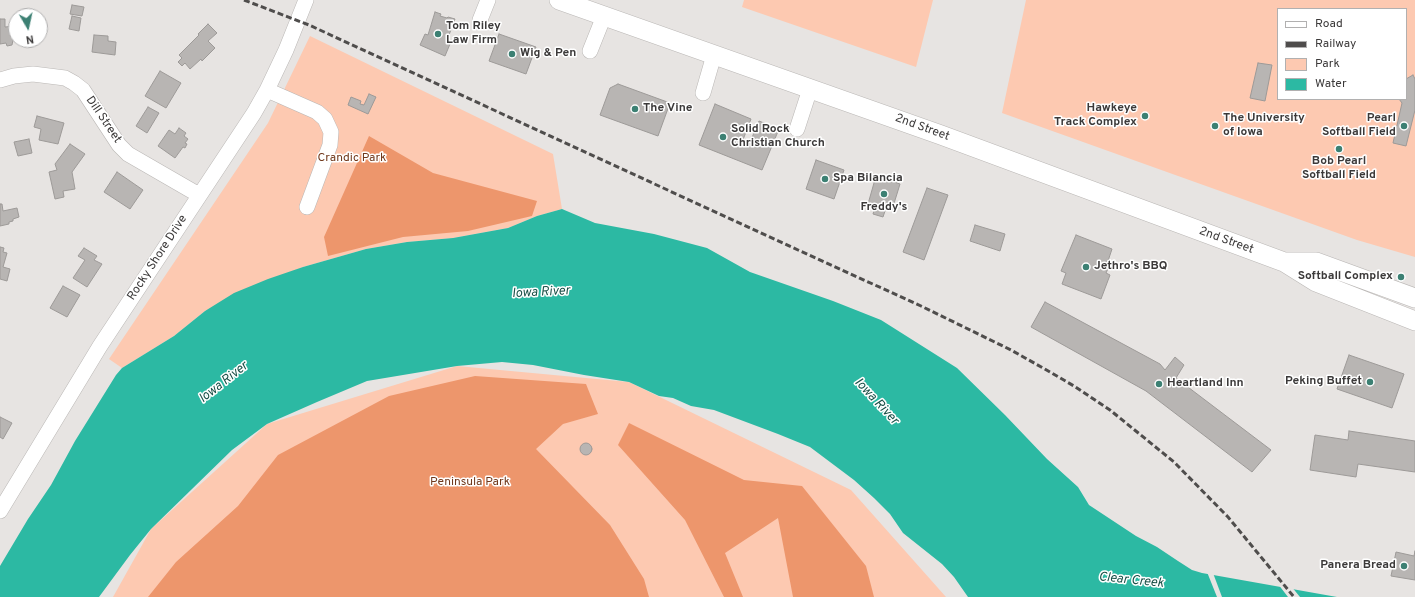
<!DOCTYPE html>
<html>
<head>
<meta charset="utf-8">
<style>
	body { margin:0 }
	#map { position:relative; width:1415px; height:597px; overflow:hidden; background:#e7e4e2; font-family:Overpass,sans-serif }
	canvas { display:block }
	.legend { position:absolute; left:1277px; top:8px; width:130px; height:92px; box-sizing:border-box; background:#fff; border:1px solid #b1b0b0; margin:0; padding:5px 7px; list-style:none; font-size:12px; color:#3b3939 }
	.legend li { display:flex; align-items:center; gap:8px; height:20px }
	.legend b { width:20px; border:1px solid #b1b0b0 }
	.north { position:absolute; left:8px; top:8px; width:40px; height:40px; box-sizing:border-box; background:#fff; border:1px solid #b1b0b0; border-radius:50%; rotate:171deg; font-size:11px; font-weight:700; line-height:16px; text-align:center; color:#3b3939 }
	.north::after { content:''; display:block; margin:auto; width:14px; height:18px; background:#3c8073; clip-path:polygon(50% 0,100% 100%,50% 72%,0 100%) }
</style>
</head>
<body>
<div id="map">
<canvas width="1415" height="597"></canvas>
<ul class="legend">
<li><b style="height:5px;background:#fff"></b>Road</li>
<li><b style="height:5px;background:#4f4d4c"></b>Railway</li>
<li><b style="height:11px;background:#fdc9b1"></b>Park</li>
<li><b style="height:11px;background:#2cb9a3"></b>Water</li>
</ul>
<div class="north">N</div>
</div>
<script>
const ctx = document.querySelector('canvas').getContext('2d');
ctx.lineJoin = 'round';
function paint(path, color) {
  ctx.fillStyle = color;
  ctx.fill(path, 'evenodd');
}
function shape(rows) {
  const path = new Path2D();
  for (const r of rows) {
    if (r.length === 3) {
      path.moveTo(r[0] + r[2], r[1]);
      path.arc(r[0], r[1], r[2], 0, 2 * Math.PI);
      continue;
    }
    path.moveTo(r[0], r[1]);
    for (let i = 2; i < r.length; i += 2) path.lineTo(r[i], r[i + 1]);
  }
  return path;
}
function stroke(path, color, width, dash) {
  ctx.strokeStyle = color;
  ctx.lineWidth = width;
  ctx.lineCap = dash ? 'butt' : 'round';
  ctx.setLineDash(dash || []);
  ctx.stroke(path);
}
function drawText(font, color, halo, rows, align = 'center') {
  ctx.font = font + ' Overpass,sans-serif';
  ctx.lineWidth = 3;
  ctx.setLineDash([]);
  ctx.textBaseline = 'middle';
  ctx.strokeStyle = halo;
  ctx.fillStyle = color;
  for (const [text, x, y, turn = 0] of rows) {
    ctx.save();
    ctx.translate(x, y);
    ctx.rotate((+turn || 0) * Math.PI / 180);
    ctx.textAlign = isNaN(turn) ? turn : align;
    if (halo) ctx.strokeText(text, 0, 0);
    ctx.fillText(text, 0, 0);
    ctx.restore();
  }
}
paint(shape([
	[744,0,933,0,916,67,742,7],
	[1026,0,1415,0,1415,257,1357,240,1002,113],
	[1278,9,1406,9,1406,99,1278,99],
	[310,36,553,154,562,209,537,216,508,228,453,238,407,242,366,249,303,267,205,311,174,336,122,368,109,359,268,123],
	[457,366,629,382,851,490,946,597,113,597,151,529,267,424]
]), '#fdc9b1');
paint(shape([
	[369,136,433,173,537,201,532,216,468,231,403,237,328,256,324,237],
	[475,376,586,384,598,414,563,424,536,449,610,525,644,579,649,597,148,597,176,562,238,506,278,455,389,396],
	[629,423,744,480,802,486,866,566,874,597,793,597,778,518,725,553,743,597,724,597,685,520,618,445]
]), '#ed966c');
paint(shape([
	[562,209,595,223,654,234,707,248,750,272,833,301,881,320,957,368,1005,415,1047,459,1078,487,1089,505,1136,536,1157,547,1178,561,1192,570,1202,573,1337,597,968,597,954,577,942,564,903,533,890,514,874,498,854,480,810,447,778,434,714,410,691,406,673,398,659,396,629,382,584,375,533,365,502,362,457,366,367,381,317,402,267,424,232,450,151,529,130,555,99,597,0,597,0,566,28,519,51,485,75,441,116,375,122,368,174,336,205,311,234,293,268,279,303,267,366,249,407,242,453,238,508,228,537,216]
]), '#2cb9a3');
paint(shape([
	[1207,572,1213,573,1222,597,1217,597],
	[1278,584,1291,586,1300,597,1288,597]
]), '#e7e4e2');
const building = shape([
	[72,5,84,7,82,16,70,14,72,5],
	[435,12,441,14,440,16,447,18,448,17,455,19,446,43,450,44,445,56,420,45,425,34,428,35,435,12],
	[72,16,81,18,79,31,69,29,72,16],
	[0,19,5,19,5,27,16,26,16,39,13,40,12,45,7,46,6,43,0,44,0,19],
	[208,24,217,33,208,41,215,48,202,61,201,59,190,69,185,63,182,66,178,62,182,58,179,55,199,35,198,34,208,24],
	[499,34,536,47,526,74,489,61,499,34],
	[94,35,108,36,108,41,116,42,115,55,92,52,94,35],
	[1258,63,1272,65,1265,101,1250,98,1258,63],
	[160,71,181,83,166,108,145,96,160,71],
	[1413,75,1415,79,1415,110,1406,146,1393,143,1402,103,1399,99,1406,99,1406,79,1413,75],
	[618,84,670,103,658,136,600,115,610,88,618,84],
	[369,94,376,97,368,114,348,105,351,97,361,101,360,104,364,105,369,94],
	[715,104,751,119,741,145,748,147,759,121,779,129,762,170,699,145,715,104],
	[148,107,159,113,147,133,136,126,148,107],
	[37,116,64,123,58,144,39,140,41,129,34,127,37,116],
	[179,128,186,133,184,136,188,139,185,143,187,144,185,148,183,147,175,158,158,146,169,130,175,134,179,128],
	[29,139,32,153,18,156,14,142,29,139],
	[70,144,85,154,72,172,75,189,63,191,64,197,55,199,49,172,57,170,55,164,70,144],
	[816,160,844,170,834,199,806,189,816,160],
	[117,172,143,190,130,209,104,192,117,172],
	[876,176,900,184,892,210,886,208,883,217,873,214,875,207,868,204,876,176],
	[927,188,948,195,924,260,903,252,927,188],
	[0,204,2,204,3,211,17,208,19,217,13,219,13,221,9,222,9,224,0,226,0,204],
	[975,225,1005,234,1000,251,970,241,975,225],
	[1076,235,1112,249,1108,261,1111,262,1106,273,1110,275,1101,299,1062,284,1066,273,1061,271,1076,235],
	[0,247,4,248,3,252,7,253,3,267,10,269,7,281,0,279,0,247],
	[84,248,97,256,94,260,102,264,87,287,73,278,85,260,78,256,84,248],
	[63,286,80,295,67,317,50,308,63,286],
	[1045,302,1160,364,1165,370,1175,357,1184,365,1176,378,1271,450,1252,472,1146,391,1031,327,1045,302],
	[1349,355,1404,374,1392,408,1337,389,1349,355],
	[0,417,12,423,3,439,0,437,0,417],
	[1349,431,1415,441,1415,472,1358,464,1356,477,1310,470,1315,435,1348,440,1349,431],
	[586,449,6],
	[1415,551,1415,580,1391,576,1396,552,1414,556,1415,551]
]);
paint(building, '#b8b5b3');
stroke(building, '#9d9a98', 1);
const minor = shape([
	[480,20,488,0],
	[590,51,604,16],
	[0,80,14,76,33,74,65,78,74,83,83,90,119,145,128,154,199,195],
	[267,90,317,112,325,119,331,132,330,145,307,207],
	[703,93,714,55],
	[797,129,810,89],
	[0,511,100,346,254,113,267,90,286,50,306,0]
]);
const major = shape([
	[559,0,941,135,1284,262,1316,282,1415,321],
	[1284,262,1316,262,1415,298]
]);
stroke(minor, '#bab7b5', 16);
stroke(major, '#bab7b5', 20);
stroke(minor, '#fff', 15);
stroke(major, '#fff', 19);
stroke(shape([
	[244,0,309,25,798,250,921,306,1011,350,1043,368,1074,386,1110,410,1174,462,1228,517,1294,597]
]), '#4f4d4c', 3, [6, 3]);
for (const [x, y, r, color] of [
	[438,34,4,"#3c8073"],
	[512,54,4,"#3c8073"],
	[635,109,4,"#3c8073"],
	[1145,116,4,"#3c8073"],
	[1215,126,4,"#3c8073"],
	[1404,126,4,"#3c8073"],
	[723,137,4,"#3c8073"],
	[1339,149,4,"#3c8073"],
	[825,179,4,"#3c8073"],
	[884,194,4,"#3c8073"],
	[1086,267,4,"#3c8073"],
	[1401,277,4,"#3c8073"],
	[1370,382,4,"#3c8073"],
	[1159,384,4,"#3c8073"],
	[1404,566,4,"#3c8073"]
]) {
  const dot = new Path2D();
  dot.arc(x, y, r, 0, 2 * Math.PI);
  ctx.fillStyle = color;
  ctx.fill(dot);
  stroke(dot, '#fff', 1.5);
}
drawText('bold 12px', '#3b3939', '#fff', [
	["Tom Riley",446,27],
	["Law Firm",446,41],
	["Wig & Pen",520,54],
	["The Vine",643,109],
	["Hawkeye",1137,109,"right"],
	["Track Complex",1137,123,"right"],
	["The University",1223,119],
	["of Iowa",1223,133],
	["Pearl",1396,119,"right"],
	["Softball Field",1396,133,"right"],
	["Solid Rock",731,130],
	["Christian Church",731,144],
	["Bob Pearl",1339,162,"center"],
	["Softball Field",1339,176,"center"],
	["Spa Bilancia",833,179],
	["Freddy's",884,208,"center"],
	["Jethro's BBQ",1094,267],
	["Softball Complex",1393,277,"right"],
	["Peking Buffet",1362,382,"right"],
	["Heartland Inn",1167,384],
	["Panera Bread",1396,566,"right"]
], 'left');
drawText('12px', '#3b3939', '#fff', [
	["Dill Street",103,120,56],
	["2nd Street",922,128,20],
	["2nd Street",1226,241,20],
	["Rocky Shore Drive",158,258,-57]
]);
drawText('12px', '#70381b', '#fff', [
	["Crandic Park",352,159],
	["Peninsula Park",470,483]
]);
drawText('italic 13px', '#195047', '#fff', [
	["Iowa River",541,293,-3],
	["Iowa River",224,383,-38],
	["Iowa River",876,402,47],
	["Clear Creek",1131,581,6]
]);
</script>
</body>
</html>
